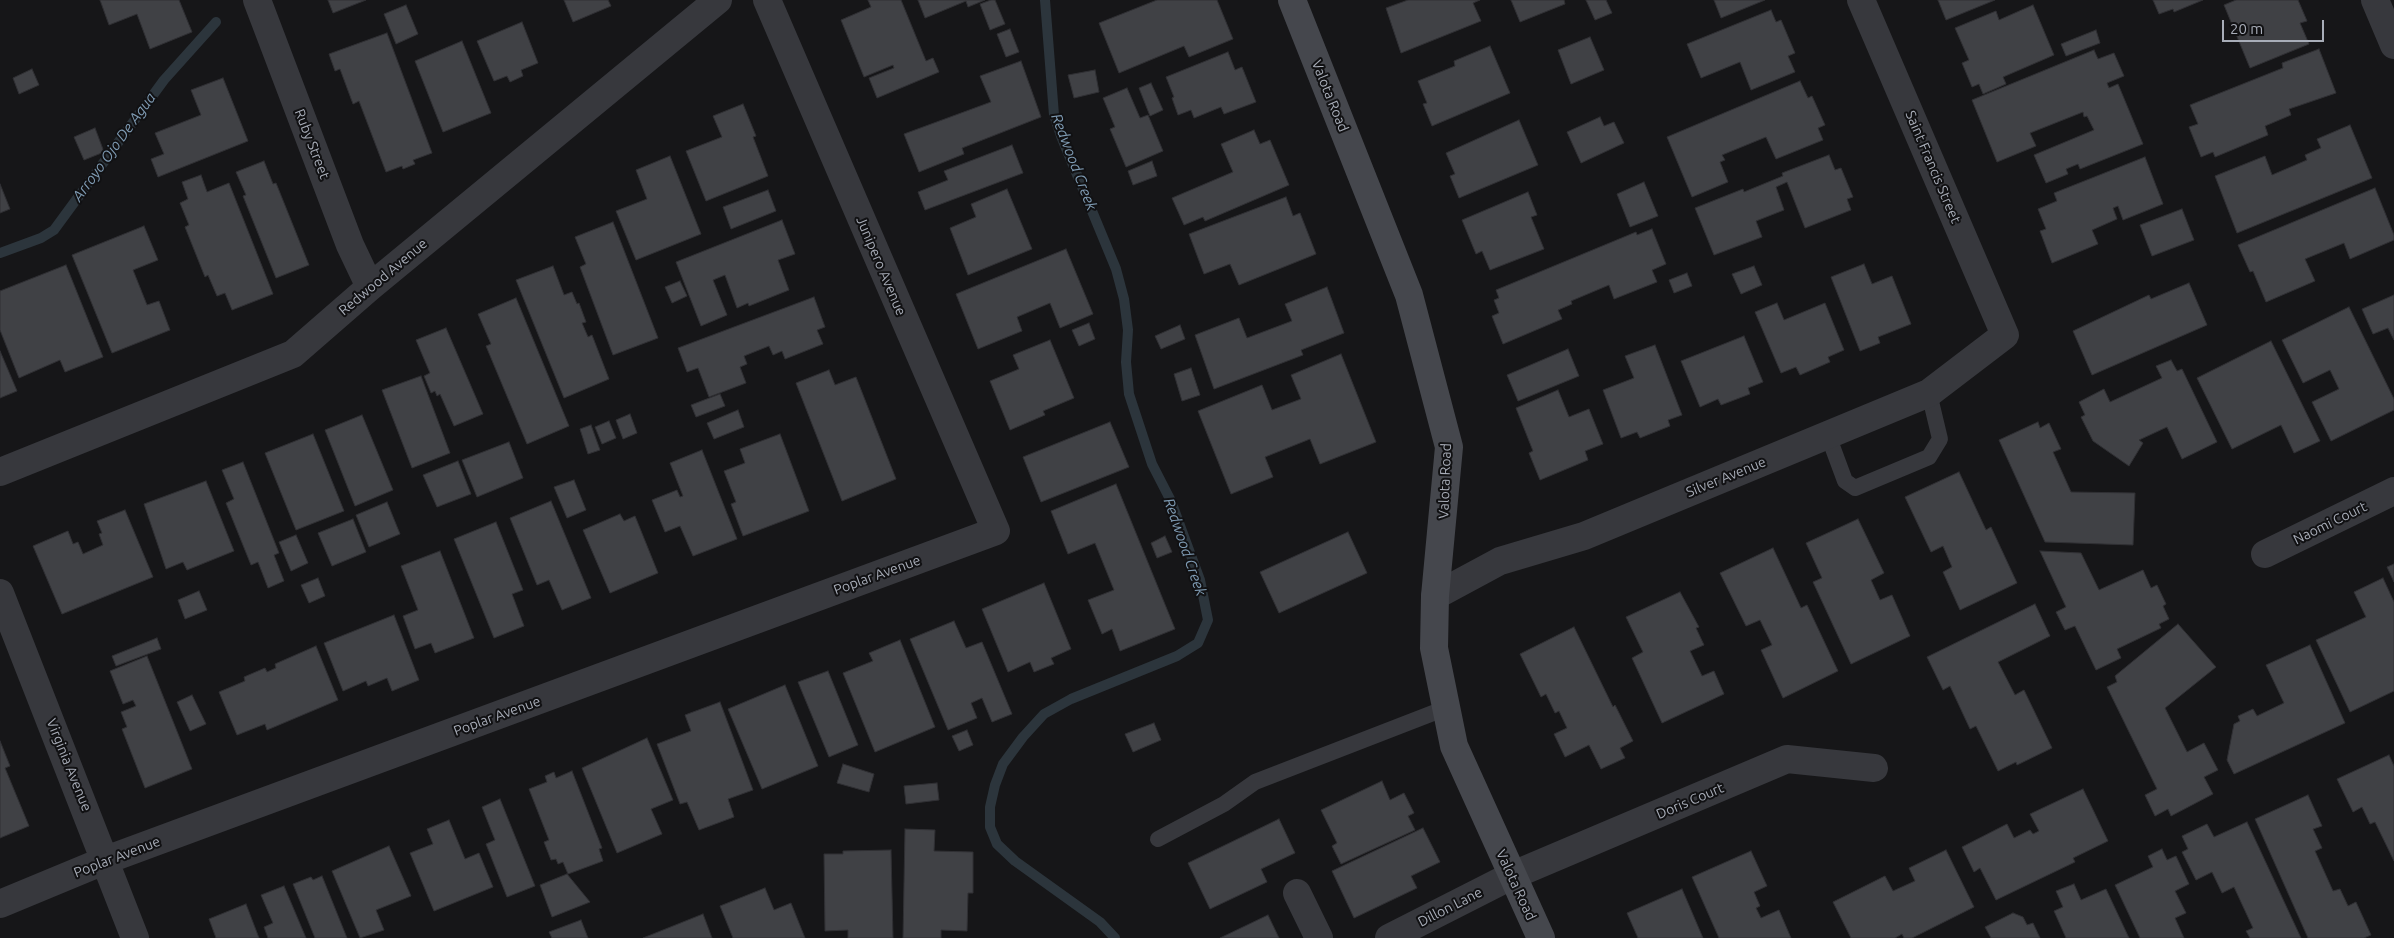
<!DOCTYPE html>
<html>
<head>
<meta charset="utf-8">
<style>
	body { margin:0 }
	#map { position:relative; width:2394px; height:938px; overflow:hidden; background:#161618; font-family:Ubuntu,sans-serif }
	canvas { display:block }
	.scale { position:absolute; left:2222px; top:20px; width:102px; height:22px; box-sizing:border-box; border:2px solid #a8adb8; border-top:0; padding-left:6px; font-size:15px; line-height:18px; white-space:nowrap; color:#a8adb8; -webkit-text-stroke:4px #111113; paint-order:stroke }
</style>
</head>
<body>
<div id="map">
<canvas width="2394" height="938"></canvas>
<div class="scale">20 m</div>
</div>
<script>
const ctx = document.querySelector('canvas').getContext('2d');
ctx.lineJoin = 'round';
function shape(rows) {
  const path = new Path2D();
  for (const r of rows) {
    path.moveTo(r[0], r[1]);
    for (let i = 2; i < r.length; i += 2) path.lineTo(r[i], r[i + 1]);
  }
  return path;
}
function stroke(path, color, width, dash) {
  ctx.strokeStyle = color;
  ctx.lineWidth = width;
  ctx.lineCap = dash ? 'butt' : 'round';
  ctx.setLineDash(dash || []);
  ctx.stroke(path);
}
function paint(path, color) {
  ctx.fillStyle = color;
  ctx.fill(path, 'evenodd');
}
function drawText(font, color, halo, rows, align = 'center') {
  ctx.font = font + ' Ubuntu,sans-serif';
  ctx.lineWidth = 4;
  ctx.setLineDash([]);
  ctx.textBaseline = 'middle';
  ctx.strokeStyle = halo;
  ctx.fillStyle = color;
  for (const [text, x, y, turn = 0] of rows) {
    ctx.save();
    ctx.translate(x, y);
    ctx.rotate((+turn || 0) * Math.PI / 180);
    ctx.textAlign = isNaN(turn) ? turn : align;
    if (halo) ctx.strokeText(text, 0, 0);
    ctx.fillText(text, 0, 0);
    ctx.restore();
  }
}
stroke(shape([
	[1045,0,1054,115,1061,136,1116,269,1124,299,1128,330,1126,362,1129,394,1152,464,1171,501,1200,580,1208,620,1198,643,1177,656,1071,699,1044,714,1023,737,1003,764,995,785,990,807,990,827,997,844,1015,861,1100,922,1115,938],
	[0,253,41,238,54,230,164,80,216,22]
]), '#2c353c', 10);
const building = shape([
	[100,0,179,0,192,32,150,49,137,14,109,25,100,0],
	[328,0,366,0,333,13,328,0],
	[564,0,608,0,611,6,573,22,564,0],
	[868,0,901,0,926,61,933,58,939,72,877,98,869,78,894,68,893,65,864,77,841,20,871,7,868,0],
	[918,0,985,0,968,7,966,1,925,18,918,0],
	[991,0,995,0,1005,24,990,30,980,4,991,0],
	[1157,0,1217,0,1233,39,1189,57,1184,46,1119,73,1099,23,1157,0],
	[1408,0,1480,0,1473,3,1481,21,1401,53,1386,8,1408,0],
	[1511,0,1564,0,1565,4,1520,22,1511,0],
	[1586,0,1606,0,1612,13,1595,20,1586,0],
	[1714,0,1765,0,1721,18,1714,0],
	[1938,0,1995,0,1946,20,1938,0],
	[2153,0,2203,0,2174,12,2173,9,2159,14,2153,0],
	[2236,0,2298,0,2307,21,2300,23,2309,44,2250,68,2224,5,2236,0],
	[406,5,418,34,396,44,384,14,406,5],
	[2033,5,2054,55,2003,77,2006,84,1983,94,1979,84,1972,87,1962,63,1969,60,1955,28,1996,11,1999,20,2033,5],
	[1771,10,1776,22,1781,20,1795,53,1788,56,1795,72,1751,90,1740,62,1701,78,1687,44,1771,10],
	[522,22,538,63,521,70,523,76,510,82,507,76,494,81,477,41,522,22],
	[1010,29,1019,52,1006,57,997,34,1010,29],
	[2096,30,2100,43,2066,56,2061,44,2096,30],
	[387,33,432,153,413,160,415,164,403,169,402,166,386,172,359,101,353,104,340,69,335,71,329,54,387,33],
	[1590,37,1604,70,1571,84,1558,50,1590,37],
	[462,41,491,113,443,132,415,61,462,41],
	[1490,46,1510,93,1432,126,1423,104,1427,103,1418,81,1455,66,1454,61,1490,46],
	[2319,49,2336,93,2289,109,2291,115,2265,126,2268,135,2215,157,2213,152,2201,157,2189,127,2198,124,2190,105,2283,68,2282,63,2319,49],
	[2094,50,2098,59,2114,53,2124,76,2107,83,2109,88,2118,84,2143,144,2080,169,2078,164,2066,169,2068,174,2046,183,2034,155,2094,130,2087,116,2084,117,2083,112,2030,133,2036,146,1997,162,1972,100,2094,50],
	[1228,52,1235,70,1242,67,1256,102,1224,114,1221,107,1194,118,1191,110,1178,115,1172,98,1174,97,1166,77,1228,52],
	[1021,61,1041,117,962,148,964,154,919,172,904,134,991,102,980,76,1021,61],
	[32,69,39,85,19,94,13,78,32,69],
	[1095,70,1099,92,1074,98,1068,75,1095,70],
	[223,78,248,141,158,177,151,159,164,154,155,133,201,115,191,90,223,78],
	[1800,81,1808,98,1812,96,1825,125,1818,128,1823,140,1776,159,1766,137,1722,155,1725,160,1720,162,1728,182,1692,197,1667,137,1800,81],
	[1151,83,1163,110,1150,116,1139,88,1151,83],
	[1127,88,1140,118,1148,115,1163,151,1126,167,1110,129,1115,127,1103,98,1127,88],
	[743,104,756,136,753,137,768,176,706,201,686,151,722,137,713,116,743,104],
	[1600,117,1604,126,1614,122,1624,143,1581,163,1567,132,1600,117],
	[1519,120,1538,165,1459,198,1450,176,1455,174,1446,153,1519,120],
	[2350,125,2372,178,2237,233,2215,176,2265,156,2272,175,2307,160,2305,155,2321,148,2317,139,2350,125],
	[95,128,104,152,84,160,74,137,95,128],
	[1254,130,1260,144,1270,140,1289,185,1205,221,1203,217,1184,225,1172,198,1233,172,1221,144,1254,130],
	[1012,145,1023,173,925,210,918,192,948,180,944,171,1012,145],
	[1829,155,1835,170,1841,168,1853,197,1847,199,1851,210,1805,228,1787,182,1776,187,1784,210,1756,221,1762,237,1714,255,1695,208,1743,189,1744,192,1783,176,1782,173,1829,155],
	[670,156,701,234,636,260,616,211,647,199,636,170,670,156],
	[2145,157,2163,204,2123,220,2118,206,2113,208,2117,219,2092,230,2098,244,2052,263,2040,231,2046,229,2038,209,2057,201,2054,193,2145,157],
	[264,161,273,184,276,183,309,265,276,278,243,196,246,195,236,172,264,161],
	[1152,161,1157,176,1133,185,1128,171,1152,161],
	[201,175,207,192,229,183,273,294,232,310,225,293,217,296,208,275,205,277,185,227,189,225,180,203,188,199,182,182,201,175],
	[1644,182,1658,216,1630,227,1617,194,1644,182],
	[0,184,10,209,0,213,0,184],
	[2375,188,2394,235,2394,240,2350,259,2344,243,2305,259,2315,281,2266,302,2253,271,2250,272,2238,245,2375,188],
	[1007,189,1032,249,968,275,950,228,976,217,971,204,1007,189],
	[768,190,776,211,731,229,723,207,768,190],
	[1528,192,1537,215,1531,217,1544,249,1490,270,1482,251,1476,254,1462,220,1528,192],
	[1286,197,1293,216,1300,213,1316,254,1239,285,1230,264,1204,274,1189,234,1286,197],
	[2182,209,2194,240,2152,256,2140,225,2182,209],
	[782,220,795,254,778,260,789,290,749,306,748,303,737,308,725,275,713,280,727,315,701,326,676,262,782,220],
	[613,222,658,338,613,355,580,267,586,264,575,237,613,222],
	[144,226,158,260,133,270,147,305,159,301,170,330,112,353,72,255,144,226],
	[1652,229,1666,264,1652,270,1657,282,1614,299,1609,285,1571,301,1572,304,1558,310,1562,319,1503,344,1492,316,1499,313,1494,300,1499,298,1496,290,1636,232,1637,235,1652,229],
	[1066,249,1093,314,1060,328,1050,303,1017,317,1022,331,978,349,956,294,1066,249],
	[1864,264,1872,284,1892,276,1911,324,1878,337,1880,343,1860,351,1831,277,1864,264],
	[66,265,103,357,65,372,60,360,19,378,0,330,0,291,66,265],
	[553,266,564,295,572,292,577,304,579,303,586,322,582,323,588,337,592,335,609,379,564,398,516,280,553,266],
	[1754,266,1762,285,1741,294,1732,274,1754,266],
	[1687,273,1692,286,1674,293,1669,280,1687,273],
	[680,281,687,296,672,303,665,287,680,281],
	[2189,283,2207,325,2092,375,2073,331,2149,295,2151,299,2189,283],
	[1327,287,1344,333,1301,350,1303,355,1214,389,1195,335,1239,318,1247,338,1292,321,1285,304,1327,287],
	[2394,295,2394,340,2388,328,2373,334,2362,309,2394,295],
	[814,297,825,327,817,330,823,344,785,359,782,351,773,355,769,346,744,356,747,364,740,367,746,383,709,397,698,368,687,372,678,348,814,297],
	[516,298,569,426,527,444,486,346,491,344,478,314,516,298],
	[1777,303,1784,320,1825,303,1844,350,1828,357,1830,362,1800,375,1796,367,1781,373,1755,312,1777,303],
	[2349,307,2394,399,2394,410,2331,441,2312,402,2339,389,2330,370,2303,383,2282,340,2349,307],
	[1089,323,1095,339,1079,346,1072,330,1089,323],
	[1180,325,1185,339,1161,349,1155,336,1180,325],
	[446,328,483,414,454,426,440,394,437,396,435,391,431,393,424,376,430,373,416,340,446,328],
	[1744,336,1763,382,1748,388,1750,394,1721,405,1718,399,1700,407,1681,361,1744,336],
	[1050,340,1074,398,1043,411,1045,415,1010,430,990,381,1019,369,1013,355,1050,340],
	[2271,341,2320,441,2294,453,2281,425,2232,449,2197,378,2271,341],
	[1655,345,1682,415,1668,420,1670,426,1640,438,1637,432,1621,438,1603,390,1634,378,1625,356,1655,345],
	[1568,349,1579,376,1518,401,1507,375,1568,349],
	[0,351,17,391,0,398,0,351],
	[1341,354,1376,442,1320,464,1310,439,1265,457,1273,477,1231,494,1198,411,1262,385,1272,410,1301,399,1291,375,1341,354],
	[2171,360,2177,371,2182,369,2217,442,2182,459,2167,427,2139,440,2143,443,2129,466,2093,441,2081,417,2085,415,2079,402,2104,389,2110,402,2162,378,2156,366,2171,360],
	[1191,368,1200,395,1182,401,1174,374,1191,368],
	[829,370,835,385,856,377,896,479,842,501,796,383,829,370],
	[421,376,450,453,412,468,382,390,421,376],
	[1558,390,1569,417,1589,409,1603,444,1585,451,1588,460,1540,480,1529,453,1533,451,1516,408,1558,390],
	[720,394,725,406,696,417,691,405,720,394],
	[738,410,744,427,714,439,707,423,738,410],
	[630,414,637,433,623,439,616,420,630,414],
	[362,415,393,490,355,506,325,430,362,415],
	[609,421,616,438,602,444,595,427,609,421],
	[1110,422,1129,467,1041,502,1023,457,1110,422],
	[2038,422,2040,428,2049,423,2061,449,2053,452,2071,492,2135,493,2133,545,2045,542,1999,440,2038,422],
	[591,425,600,450,588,454,580,429,591,425],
	[313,434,344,511,296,530,265,453,313,434],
	[780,434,809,511,743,536,731,504,736,502,724,471,745,463,740,449,780,434],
	[509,442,523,478,477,497,462,460,509,442],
	[702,450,737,539,693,556,680,526,665,532,652,500,677,490,680,497,683,496,670,463,702,450],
	[458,461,471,494,437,507,423,475,458,461],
	[243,462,279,553,274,555,284,581,268,588,258,562,251,565,226,503,234,499,222,470,243,462],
	[1959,472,1986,530,1991,527,2017,583,1960,610,1943,572,1952,567,1943,546,1931,552,1905,497,1959,472],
	[574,480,586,510,567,518,554,487,574,480],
	[206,481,234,551,187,570,183,562,166,569,144,504,206,481],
	[1116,484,1175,629,1120,651,1112,629,1102,634,1088,600,1114,590,1095,543,1068,554,1051,511,1116,484],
	[551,501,591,598,562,610,549,580,537,585,510,518,551,501],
	[387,502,400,534,369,547,356,515,387,502],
	[125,510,153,577,62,614,33,546,68,531,73,544,78,542,83,554,103,545,99,534,102,533,97,521,125,510],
	[620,514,624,521,635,516,658,573,610,593,583,530,620,514],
	[353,519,366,552,332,566,318,533,353,519],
	[1858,519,1884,573,1871,580,1880,600,1892,595,1910,636,1851,664,1813,582,1822,578,1806,543,1858,519],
	[496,522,523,590,512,594,524,626,494,638,454,539,496,522],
	[1348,532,1367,573,1279,613,1260,572,1348,532],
	[296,535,308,563,291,571,279,542,296,535],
	[1165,536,1172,552,1157,558,1151,543,1165,536],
	[1773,548,1801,608,1807,605,1838,671,1783,698,1761,650,1772,645,1760,620,1746,626,1720,573,1773,548],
	[440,551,474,638,435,653,431,643,415,649,403,616,418,610,401,566,440,551],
	[2040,551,2081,553,2099,590,2143,570,2151,588,2157,585,2166,604,2163,606,2169,619,2159,624,2161,628,2117,649,2121,658,2096,670,2075,626,2065,630,2056,612,2066,607,2040,551],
	[2394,564,2394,582,2387,567,2394,564],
	[318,578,325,596,309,603,301,585,318,578],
	[2383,578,2394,602,2394,691,2350,712,2316,640,2366,617,2354,592,2383,578],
	[1044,583,1071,649,1051,658,1054,664,1034,672,1030,662,1008,672,982,609,1044,583],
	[199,591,207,610,185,619,178,600,199,591],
	[1680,592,1699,627,1696,628,1704,645,1690,651,1702,676,1714,671,1724,694,1662,723,1632,658,1643,652,1626,617,1680,592],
	[2035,604,2050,636,1998,662,2015,695,2024,690,2052,748,2017,765,2016,762,1998,771,1976,726,1970,729,1950,686,1943,690,1927,657,2035,604],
	[394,615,419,680,392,691,387,678,368,686,366,681,343,691,324,643,394,615],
	[954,621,966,648,982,642,1012,714,992,722,982,698,971,703,977,718,948,730,910,639,954,621],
	[2178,624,2216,667,2165,708,2187,752,2204,743,2218,770,2204,777,2213,794,2171,816,2168,809,2155,816,2145,795,2157,789,2107,687,2117,682,2115,676,2178,624],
	[1574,627,1613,707,1615,705,1633,741,1620,748,1625,758,1601,769,1589,745,1565,757,1554,734,1567,728,1559,711,1555,713,1546,694,1541,697,1520,654,1574,627],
	[157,638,161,649,116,666,112,656,157,638],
	[900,640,935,727,875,752,843,673,873,661,869,653,900,640],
	[2310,645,2345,723,2234,774,2227,760,2234,724,2240,721,2238,716,2253,709,2257,716,2284,703,2266,665,2310,645],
	[316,646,338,700,267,730,265,724,237,735,219,692,245,681,244,677,265,668,267,672,276,668,275,664,316,646],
	[147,656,192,769,145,788,122,729,127,727,121,712,136,706,133,700,123,704,110,671,147,656],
	[828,671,858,745,829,757,798,682,828,671],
	[785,685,818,766,762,789,728,709,785,685],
	[192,695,206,724,190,731,177,702,192,695],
	[720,702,753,790,728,799,734,817,699,830,687,802,680,804,657,744,691,731,685,715,720,702],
	[1154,723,1161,740,1133,752,1125,734,1154,723],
	[967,730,973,745,959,751,952,736,967,730],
	[647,738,673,800,651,809,662,834,617,853,582,768,647,738],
	[0,741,10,766,5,768,29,826,0,838,0,741],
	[2389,755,2394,766,2394,861,2375,822,2370,824,2362,807,2353,812,2337,779,2389,755],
	[843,764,874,774,869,792,837,783,843,764],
	[572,771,602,848,599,849,603,861,568,874,563,862,558,864,556,859,551,860,544,842,549,840,529,789,547,782,545,776,554,772,556,778,572,771],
	[1382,781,1390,800,1404,793,1414,813,1408,816,1415,830,1341,864,1332,846,1337,843,1321,810,1382,781],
	[937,783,939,800,906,804,904,786,937,783],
	[2083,789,2108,841,2073,858,2075,862,1996,900,1980,868,1974,872,1962,847,2007,824,2014,838,2030,830,2033,834,2039,831,2030,814,2083,789],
	[2308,795,2322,826,2313,829,2322,848,2315,851,2333,891,2340,889,2348,906,2356,902,2371,935,2364,938,2308,938,2255,819,2308,795],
	[500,799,535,886,507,897,486,844,495,840,482,807,500,799],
	[1279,819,1295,853,1261,869,1267,882,1210,909,1188,863,1279,819],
	[449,820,465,859,479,853,493,887,434,911,410,853,433,844,427,829,449,820],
	[2247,822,2301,938,2250,938,2246,931,2253,928,2234,887,2222,893,2212,872,2196,880,2182,852,2188,849,2182,836,2207,824,2214,837,2247,822],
	[1423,828,1440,862,1411,876,1417,888,1354,918,1332,871,1423,828],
	[905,829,935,830,934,851,973,852,973,893,968,893,967,931,941,930,941,938,903,938,905,829],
	[389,846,411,896,376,910,384,930,360,938,332,871,389,846],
	[2162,849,2167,860,2176,856,2189,884,2175,891,2186,913,2175,918,2184,938,2140,938,2115,885,2153,867,2148,856,2162,849],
	[891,850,893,938,848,938,848,930,825,931,824,854,843,854,843,851,891,850],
	[1946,850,1974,907,1912,938,1904,938,1902,934,1895,938,1851,938,1833,902,1885,876,1893,891,1915,881,1909,868,1946,850],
	[1751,851,1767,886,1754,892,1760,906,1756,908,1761,918,1779,910,1791,938,1719,938,1692,877,1751,851],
	[567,874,590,902,552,917,540,885,567,874],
	[322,876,347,938,315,938,293,884,311,877,313,880,322,876],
	[2074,884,2081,900,2106,889,2129,938,2066,938,2054,911,2063,907,2056,891,2074,884],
	[284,886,306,938,268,938,264,927,273,923,261,895,284,886],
	[765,888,774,910,791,903,805,938,733,938,720,906,765,888],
	[1682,889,1703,938,1638,938,1627,913,1682,889],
	[246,904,259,938,216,938,209,919,246,904],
	[2013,913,2023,917,2027,925,2033,923,2040,938,1991,938,1985,927,2013,913],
	[703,914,712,938,643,938,703,914],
	[1268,915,1279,938,1220,938,1268,915],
	[581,920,588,938,552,938,549,932,581,920]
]);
paint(building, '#404145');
stroke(building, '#303034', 1);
stroke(shape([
	[1828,435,1845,481,1855,488,1929,457,1940,439,1929,393],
	[1158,839,1224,804,1255,782,1446,708]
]), '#37383d', 16);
stroke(shape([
	[257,0,350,245,370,287],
	[2375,0,2394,45],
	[0,472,293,354,370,287,718,0],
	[2265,554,2394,491],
	[0,593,135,938],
	[1435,596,1500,561,1584,536,1929,393,2005,335,1861,0],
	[1297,893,1319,938],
	[0,904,106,860,996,531,767,0],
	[1389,938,1511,876,1787,759,1874,768]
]), '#37383d', 28);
stroke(shape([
	[1292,0,1409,295,1449,447,1435,596,1434,648,1454,746,1541,938]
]), '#45474d', 28);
drawText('14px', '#a8adb8', '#111113', [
	["Valota Road",1330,96,68],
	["Ruby Street",312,144,69],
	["Saint Francis Street",1933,167,67],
	["Junipero Avenue",881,266,67],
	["Redwood Avenue",383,277,-40],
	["Silver Avenue",1726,477,-22],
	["Valota Road",1445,481,-88],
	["Naomi Court",2330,523,-26],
	["Poplar Avenue",877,575,-20],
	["Poplar Avenue",497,716,-20],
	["Virginia Avenue",69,765,68],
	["Doris Court",1690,801,-23],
	["Poplar Avenue",117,857,-21],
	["Valota Road",1516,885,65],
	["Dillon Lane",1450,907,-27]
]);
drawText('italic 15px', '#7f9bb3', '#111113', [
	["Arroyo Ojo De Agua",114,147,-54],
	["Redwood Creek",1074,162,69],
	["Redwood Creek",1185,547,71]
]);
</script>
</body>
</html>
